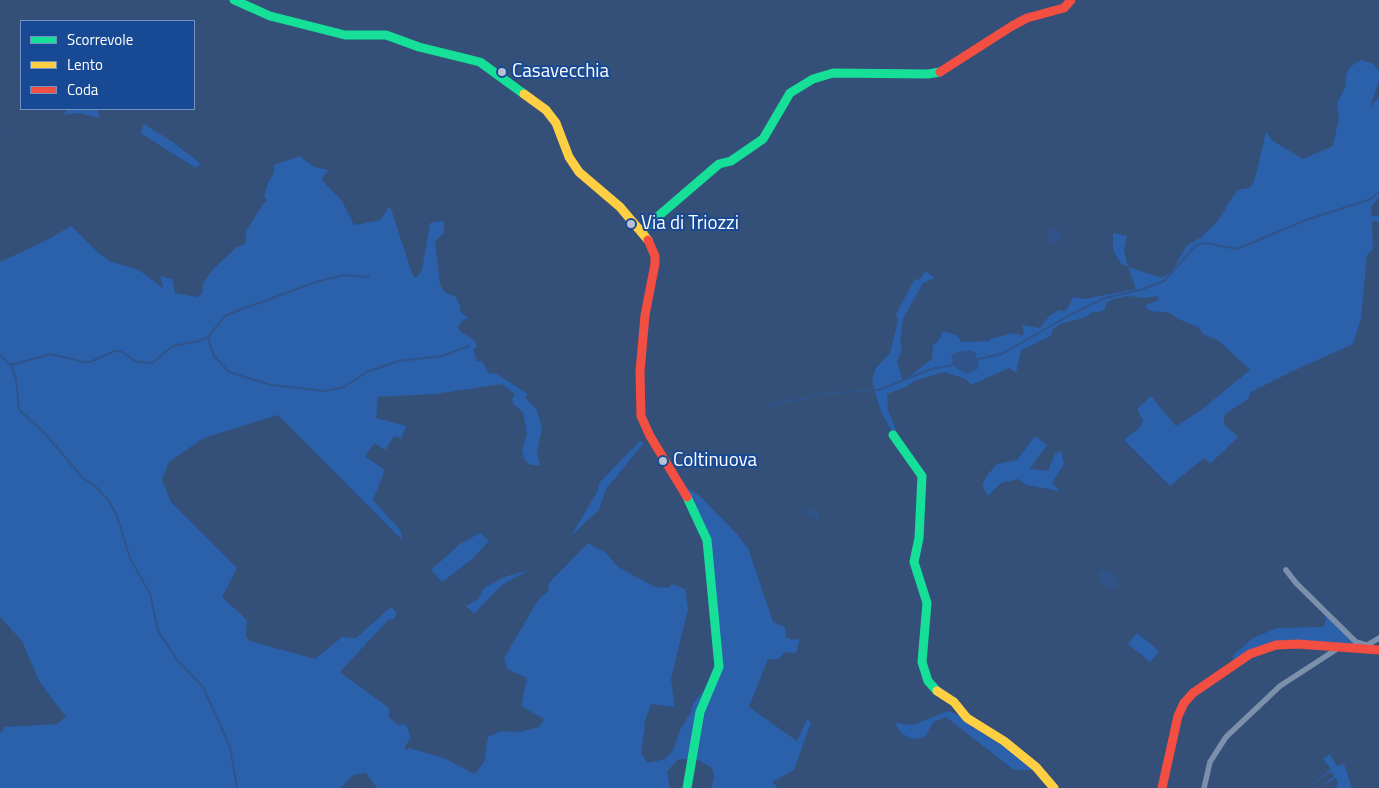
<!DOCTYPE html>
<html>
<head>
<meta charset="utf-8">
<style>
	body { margin:0 }
	#map { position:relative; width:1379px; height:788px; overflow:hidden; background:#344f78; font-family:"Titillium Web",sans-serif }
	canvas { display:block }
	.legend { position:absolute; left:20px; top:20px; width:175px; height:90px; box-sizing:border-box; background:#184994; border:1px solid #7492bf; margin:0; padding:6px 9px; list-style:none; font-size:15px; color:#fff }
	.legend li { display:flex; align-items:center; gap:10px; height:25px }
	.legend b { width:25px; border:1px solid #7492bf }
</style>
</head>
<body>
<div id="map">
<canvas width="1379" height="788"></canvas>
<ul class="legend">
<li><b style="height:6px;background:#16e098"></b>Scorrevole</li>
<li><b style="height:6px;background:#ffcf43"></b>Lento</li>
<li><b style="height:6px;background:#f24e42"></b>Coda</li>
</ul>
</div>
<script>
const ctx = document.querySelector('canvas').getContext('2d');
ctx.lineJoin = 'round';
function paint(path, color) {
  ctx.fillStyle = color;
  ctx.fill(path, 'evenodd');
}
function shape(rows) {
  const path = new Path2D();
  for (const r of rows) {
    if (r.length === 3) {
      path.moveTo(r[0] + r[2], r[1]);
      path.arc(r[0], r[1], r[2], 0, 2 * Math.PI);
      continue;
    }
    path.moveTo(r[0], r[1]);
    for (let i = 2; i < r.length; i += 2) path.lineTo(r[i], r[i + 1]);
  }
  return path;
}
function stroke(path, color, width, dash) {
  ctx.strokeStyle = color;
  ctx.lineWidth = width;
  ctx.lineCap = dash ? 'butt' : 'round';
  ctx.setLineDash(dash || []);
  ctx.stroke(path);
}
function drawText(font, color, halo, rows, align = 'center') {
  ctx.font = font + ' "Titillium Web",sans-serif';
  ctx.lineWidth = 4;
  ctx.setLineDash([]);
  ctx.textBaseline = 'middle';
  ctx.strokeStyle = halo;
  ctx.fillStyle = color;
  for (const [text, x, y, turn = 0] of rows) {
    ctx.save();
    ctx.translate(x, y);
    ctx.rotate((+turn || 0) * Math.PI / 180);
    ctx.textAlign = isNaN(turn) ? turn : align;
    if (halo) ctx.strokeText(text, 0, 0);
    ctx.fillText(text, 0, 0);
    ctx.restore();
  }
}
paint(shape([
	[1361,60,1373,64,1379,71,1379,81,1370,107,1379,97,1379,197,1371,207,1372,216,1379,216,1379,222,1372,221,1373,249,1367,255,1361,318,1353,344,1293,371,1251,392,1248,399,1227,413,1224,416,1224,424,1238,437,1210,464,1204,458,1170,486,1124,440,1140,427,1143,421,1137,409,1151,396,1176,426,1201,410,1250,370,1219,341,1203,334,1198,327,1178,319,1170,313,1151,311,1146,308,1146,305,1159,300,1157,296,1143,298,1129,296,1114,299,1106,303,1105,309,1099,312,1093,312,1086,317,1060,324,1052,330,1051,336,1021,350,1016,373,1009,368,971,385,966,379,944,372,914,381,908,386,887,394,888,410,899,437,899,444,881,412,872,381,875,369,890,353,898,320,896,314,915,279,919,280,926,271,935,278,923,283,903,319,900,342,902,350,897,362,903,381,932,359,933,344,938,342,943,331,956,335,962,342,990,341,990,339,1014,333,1022,336,1024,332,1022,325,1040,328,1049,316,1059,310,1066,311,1073,297,1085,299,1136,289,1128,267,1121,264,1113,250,1113,233,1127,236,1124,250,1128,267,1162,278,1172,271,1187,245,1200,238,1217,222,1237,190,1249,188,1254,182,1266,132,1273,141,1303,159,1333,146,1339,118,1337,104,1346,85,1346,75,1351,66],
	[68,109,98,109,99,118,79,113,63,115],
	[144,124,173,142,201,164,196,168,140,133],
	[300,156,314,167,329,170,321,179,342,201,354,225,380,220,390,206,413,276,416,278,422,270,430,223,444,221,444,233,435,241,440,285,445,292,456,297,460,306,460,311,468,318,462,321,458,327,460,331,475,341,477,347,473,349,477,361,482,361,489,374,495,373,528,394,525,398,537,410,542,429,537,453,540,465,531,465,525,461,522,450,527,434,523,412,514,405,512,399,515,394,502,384,435,394,378,397,376,418,406,426,401,439,394,436,385,450,374,443,365,456,385,470,373,500,401,531,402,540,278,415,204,438,169,462,162,480,171,502,237,568,222,597,247,620,246,637,250,641,315,659,342,637,356,638,391,607,397,613,394,619,389,619,340,672,389,708,389,717,399,726,403,723,407,727,411,738,405,746,406,750,409,748,444,758,475,774,484,762,488,737,501,731,519,732,539,727,544,719,521,706,527,678,507,669,504,658,538,600,549,590,548,584,588,543,606,553,618,567,655,587,669,588,672,584,685,589,688,609,671,679,675,707,651,704,644,724,645,727,641,753,648,763,665,759,673,750,681,728,691,712,693,703,717,676,709,555,680,483,701,497,737,534,748,548,773,622,785,627,786,637,792,640,800,639,796,653,786,652,778,659,768,659,749,707,797,741,807,720,811,722,794,770,772,782,778,788,711,788,714,778,712,768,698,760,679,759,667,771,670,788,377,788,366,773,353,775,341,788,0,788,0,733,5,727,57,724,66,717,39,681,22,641,0,617,0,262,47,240,71,226,100,254,112,262,139,270,163,288,160,276,172,279,175,293,197,297,202,293,203,283,213,269,237,247,245,244,246,232,262,205,267,201,264,196,268,183,274,172,274,165],
	[1035,436,1047,445,1030,469,1048,471,1055,454,1061,451,1064,464,1052,483,1060,491,1026,485,1018,479,1001,483,988,496,982,485,988,474,997,464,1017,460],
	[640,441,644,443,606,489,599,510,571,536,598,490,599,483],
	[480,533,489,541,471,560,442,582,431,570,460,544],
	[529,570,502,585,474,614,466,606,478,599,484,588,504,577],
	[1327,613,1360,644,1276,645,1236,664,1232,656,1253,638,1277,628,1324,627],
	[1137,633,1159,651,1150,662,1128,644],
	[948,711,967,718,1040,770,1014,770,946,717,933,722,926,735,920,738,912,739,901,733,895,723,913,725],
	[1330,754,1337,766,1344,764,1352,788,1336,788,1338,781,1335,778,1319,788,1334,776,1331,771,1308,788,1331,769,1323,759]
]), '#2b60aa');
paint(shape([
	[1055,236,7],
	[971,350,976,354,979,364,977,370,967,374,957,369,953,364,951,356,956,352],
	[807,507,819,513,818,520,806,516],
	[1105,570,1118,578,1119,585,1116,588,1112,589,1098,580,1100,571]
]), '#30548a');
stroke(shape([
	[0,132,4,129],
	[208,338,214,356,229,372,271,385,325,391,344,387,367,372,398,361,442,356,469,346],
	[0,355,11,365,16,379,19,410,42,430,82,477,97,488,109,501,117,516,130,558,150,594,158,631,177,660,203,687,230,747,237,788],
	[978,359,1002,354,1068,316,1102,299,1143,289,1164,281,1196,245,1206,243,1237,249,1306,220,1371,199,1379,192],
	[11,365,50,354,84,362,90,362,115,351,120,351,137,362,152,363,173,346,199,341,208,337,226,315,316,282,343,275,369,277],
	[767,406,786,401,809,398,816,394,878,390,932,369,953,365]
]), '#30548a', 2);
stroke(shape([
	[1286,570,1296,583,1356,642,1366,645],
	[1364,647,1379,638],
	[1204,788,1210,762,1226,737,1280,686,1340,647]
]), '#7c90ab', 5.5);
stroke(shape([
	[234,0,270,16,345,35,386,35,419,47,480,62,524,94],
	[641,231,719,164,731,161,763,139,790,93,813,79,833,73,928,74,940,72],
	[893,435,922,476,919,538,914,562,927,603,922,662,928,681,937,691],
	[687,497,707,540,719,667,700,712,687,788]
]), '#16e098', 9);
stroke(shape([
	[524,94,546,110,556,123,569,157,579,172,620,207,648,240],
	[937,691,954,702,967,718,1004,741,1036,767,1054,788]
]), '#ffcf43', 9);
stroke(shape([
	[940,72,1012,26,1027,18,1064,8,1071,0],
	[648,240,655,256,655,264,645,315,640,372,641,416,650,436,687,497],
	[1162,788,1178,716,1184,703,1193,693,1250,654,1276,645,1298,644,1379,650]
]), '#f24e42', 9);
for (const [x, y, r, color] of [
	[502,72,5,"#b8c1d0"],
	[631,224,5,"#b8c1d0"],
	[663,461,5,"#b8c1d0"]
]) {
  const dot = new Path2D();
  dot.arc(x, y, r, 0, 2 * Math.PI);
  ctx.fillStyle = color;
  ctx.fill(dot);
  stroke(dot, '#184994', 2);
}
drawText('19px', '#fff', '#184994', [
	["Casavecchia",512,72],
	["Via di Triozzi",641,224],
	["Coltinuova",673,461]
], 'left');
</script>
</body>
</html>
